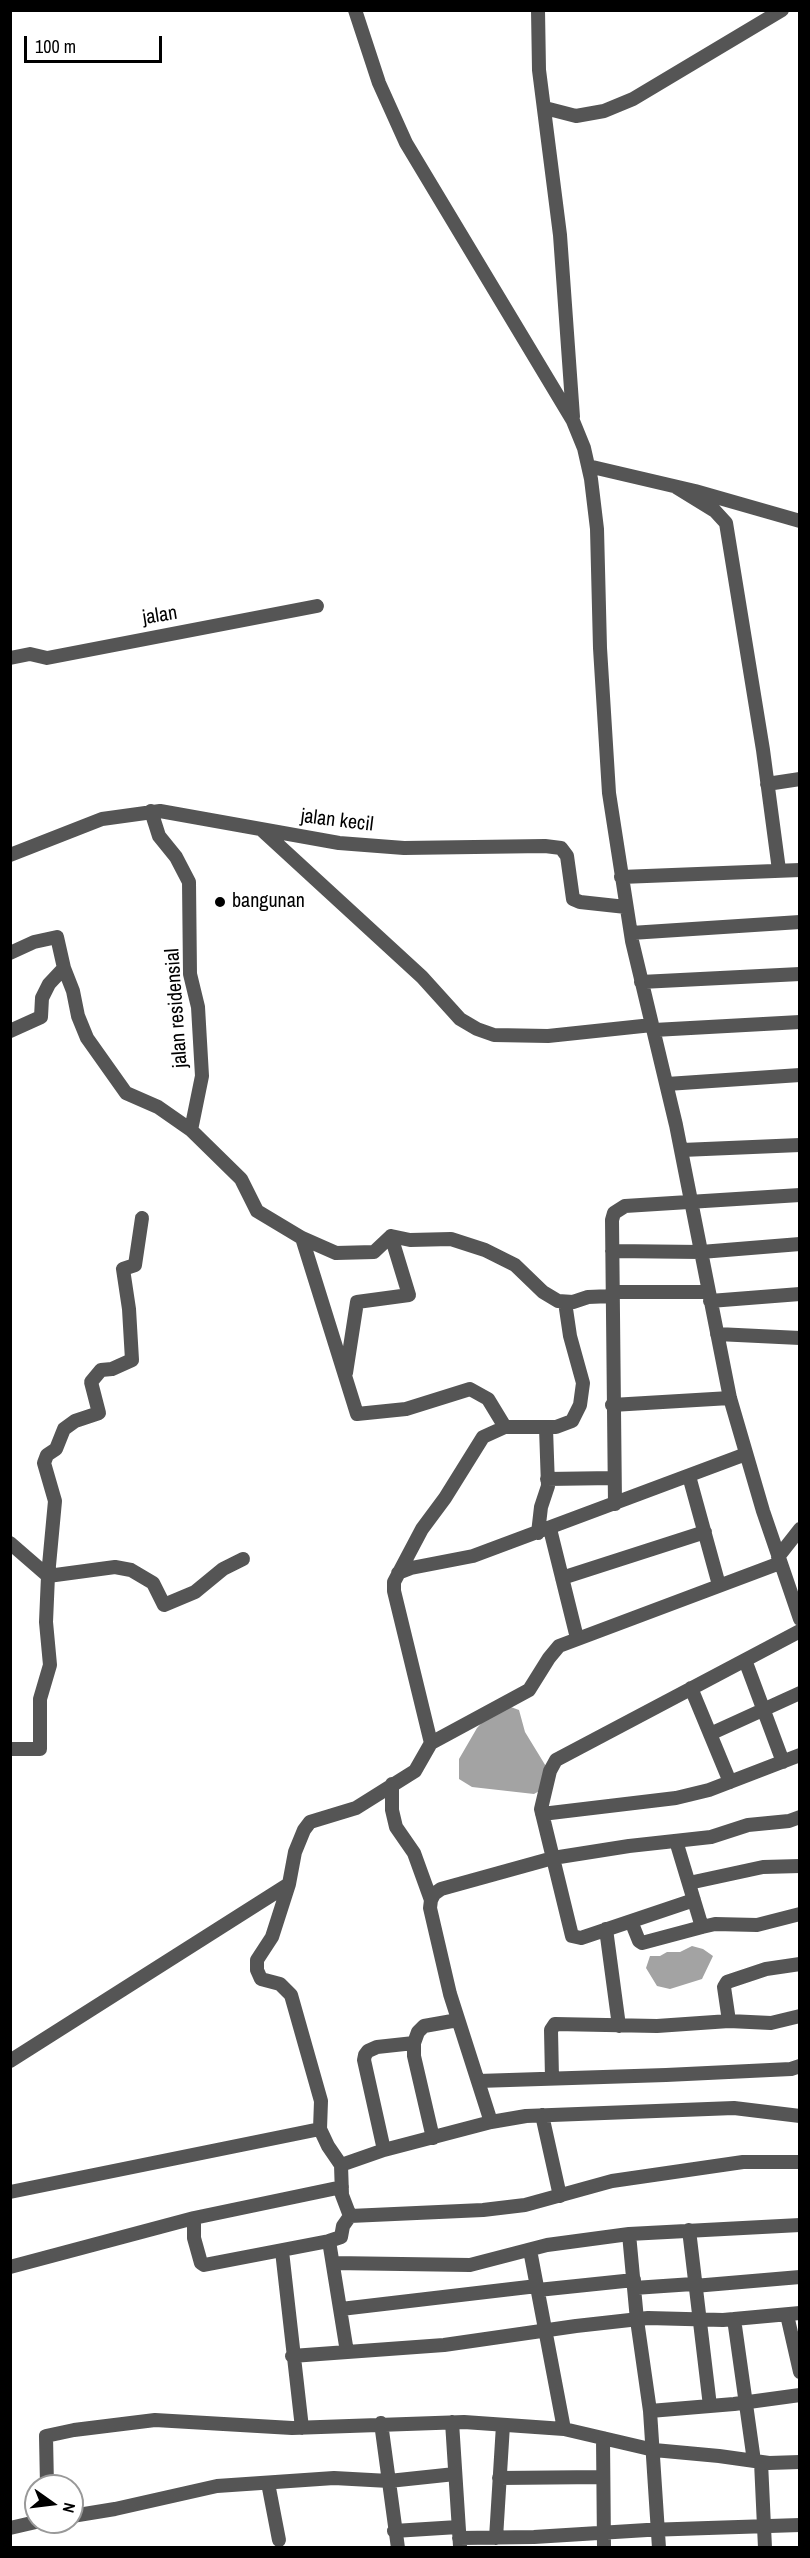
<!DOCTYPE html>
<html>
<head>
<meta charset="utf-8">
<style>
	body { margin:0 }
	#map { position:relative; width:810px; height:2558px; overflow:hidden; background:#fff; font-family:"Archivo Narrow",sans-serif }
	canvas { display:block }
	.frame { position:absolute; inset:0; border:12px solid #000; pointer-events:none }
	.north { position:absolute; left:24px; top:2474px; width:60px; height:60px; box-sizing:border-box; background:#fff; border:2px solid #999; border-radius:50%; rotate:104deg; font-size:16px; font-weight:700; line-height:24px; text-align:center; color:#000 }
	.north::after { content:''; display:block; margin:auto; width:21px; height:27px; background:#000; clip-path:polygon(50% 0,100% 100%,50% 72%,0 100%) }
	.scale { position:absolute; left:24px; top:36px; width:138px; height:27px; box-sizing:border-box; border:3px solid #000; border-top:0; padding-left:8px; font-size:18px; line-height:21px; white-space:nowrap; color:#000; -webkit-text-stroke:4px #fff; paint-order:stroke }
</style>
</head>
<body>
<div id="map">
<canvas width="810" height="2558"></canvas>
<div class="frame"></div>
<div class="north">N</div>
<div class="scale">100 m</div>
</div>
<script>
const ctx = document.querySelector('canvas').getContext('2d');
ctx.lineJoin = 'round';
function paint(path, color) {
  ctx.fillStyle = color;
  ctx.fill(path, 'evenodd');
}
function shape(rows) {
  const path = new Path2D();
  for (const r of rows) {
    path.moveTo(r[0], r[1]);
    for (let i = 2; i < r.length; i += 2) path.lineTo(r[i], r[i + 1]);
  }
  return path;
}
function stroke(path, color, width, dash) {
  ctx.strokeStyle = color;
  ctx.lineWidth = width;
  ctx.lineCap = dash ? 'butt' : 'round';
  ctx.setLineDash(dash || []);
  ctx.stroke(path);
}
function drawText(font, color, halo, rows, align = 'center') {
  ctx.font = font + ' "Archivo Narrow",sans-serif';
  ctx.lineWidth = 4.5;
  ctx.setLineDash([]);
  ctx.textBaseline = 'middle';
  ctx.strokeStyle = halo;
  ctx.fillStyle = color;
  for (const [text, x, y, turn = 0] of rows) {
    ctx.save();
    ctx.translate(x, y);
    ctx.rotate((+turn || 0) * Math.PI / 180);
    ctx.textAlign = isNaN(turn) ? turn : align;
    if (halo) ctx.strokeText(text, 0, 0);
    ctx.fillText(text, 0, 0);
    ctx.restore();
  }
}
paint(shape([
	[508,1706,519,1710,525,1732,547,1768,541,1790,534,1794,472,1787,459,1779,459,1759,477,1728,489,1715],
	[692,1946,703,1949,713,1956,702,1979,670,1989,657,1986,646,1968,650,1956,660,1956,667,1952,680,1952]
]), '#a3a3a3');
stroke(shape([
	[355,10,379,83,406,143,573,421,584,448,591,479,597,529,600,648,609,793,632,941,676,1125,730,1398,763,1511,800,1619],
	[538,10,539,70,560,235,573,417],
	[545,108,576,116,604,111,633,99,782,10],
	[588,466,695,491,800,521],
	[676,487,715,511,726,523,763,750,779,870],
	[10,658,30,654,47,658,317,606],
	[767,784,800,779],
	[151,811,159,836,176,857,189,882,190,974,198,1007,202,1076,191,1130],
	[263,831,422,977,460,1019,477,1029,494,1035,548,1036,652,1025],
	[10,855,102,819,160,811,339,843,404,848,545,846,561,848,567,856,573,899,580,902,626,907],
	[621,877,800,870],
	[631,933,800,922],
	[10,953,34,942,57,937,64,968,73,991,78,1016,87,1038,126,1093,158,1107,191,1130,241,1179,257,1211,302,1238,336,1253,374,1252,391,1236,410,1240,451,1239,485,1250,515,1265,543,1292,558,1301,573,1302,588,1297,612,1296],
	[641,982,800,974],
	[654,1030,800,1022],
	[10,1031,41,1017,42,998,49,984,64,968],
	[667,1084,800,1075],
	[682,1150,800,1145],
	[302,1238,357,1414,406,1409,470,1389,488,1399,505,1427],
	[612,1251,701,1252,800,1244],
	[612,1292,709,1292],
	[710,1301,800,1294],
	[717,1334,800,1338],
	[346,1373,357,1302,409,1295,391,1236],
	[612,1405,730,1398],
	[689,1476,719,1585],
	[547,1479,614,1478],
	[615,1504,612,1220,614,1213,625,1206,800,1195],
	[550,1529,577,1638],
	[538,1533,541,1507,548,1486,546,1428],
	[10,1543,48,1576],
	[778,1557,800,1529],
	[398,1573,411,1568,473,1556,746,1454],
	[48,1576,55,1501,44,1463,47,1455,56,1449,64,1429,75,1421,99,1413,91,1382,101,1370,112,1369,132,1360,129,1309,123,1269,135,1265,142,1218],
	[562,1578,705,1532],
	[745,1660,783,1762],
	[691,1688,730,1782],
	[710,1734,800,1693],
	[431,1743,394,1591,394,1582,422,1529,445,1498,483,1437,505,1427,556,1427,572,1421,580,1405,583,1383,570,1336,565,1302],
	[10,1749,40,1749,40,1699,50,1665,46,1622,48,1576,115,1567,131,1570,153,1583,164,1605,195,1592,223,1569,243,1559],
	[392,1784,392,1810,396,1827,414,1853,431,1900,430,1908,450,1994,491,2122],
	[542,1814,676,1798,709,1790,800,1755],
	[676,1841,702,1927],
	[689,1883,763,1867,800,1866],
	[431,1900,434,1894,441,1889,553,1858,629,1846,711,1837,748,1825,789,1821,800,1817],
	[694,1900,581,1938,572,1936,541,1809,550,1771,556,1760,800,1631],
	[631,1921,639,1941,642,1943,702,1927,715,1924,757,1925,800,1914],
	[606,1929,619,2026],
	[729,2021,724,1987,727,1982,766,1969,800,1964],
	[10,2061,289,1884],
	[552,2078,551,2030,555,2024,657,2026,729,2021,771,2023,800,2016],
	[478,2081,666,2075,791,2069,800,2066],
	[542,2115,560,2196],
	[433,2138,414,2056,414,2043,418,2032,424,2026,458,2020],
	[384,2150,364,2060,365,2055,368,2051,377,2047,414,2043],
	[341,2165,384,2150,491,2122,526,2116,734,2108,800,2116],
	[10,2192,320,2129],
	[350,2216,483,2210,525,2205,612,2181,743,2162,800,2162],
	[194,2218,194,2238,201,2263,204,2265,329,2241],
	[689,2230,710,2406],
	[629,2234,637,2320,650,2411,659,2548],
	[530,2250,564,2429],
	[282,2251,302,2428],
	[333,2263,470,2265,547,2245,629,2234,800,2225],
	[10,2267,194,2218,342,2187],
	[694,2286,800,2277],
	[634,2288,693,2284],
	[538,2290,634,2280],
	[341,2309,537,2286],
	[787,2315,800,2372],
	[734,2319,754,2461],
	[347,2352,329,2241,341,2237,343,2226,350,2216,342,2195,341,2165,328,2146,320,2129,321,2101,291,1995,280,1984,261,1979,257,1970,257,1960,272,1937,289,1884,295,1852,304,1830,310,1822,356,1808,415,1771,431,1743,529,1690,549,1658,559,1646,780,1563],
	[292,2356,444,2345,576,2326,648,2318,723,2320,800,2313],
	[650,2411,734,2404,800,2395],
	[452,2422,460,2546],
	[381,2423,398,2548],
	[603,2438,604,2548],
	[761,2462,765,2548],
	[499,2478,603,2477],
	[268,2483,279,2540],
	[47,2486,46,2436,74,2430,155,2420,292,2428,464,2422,564,2429,654,2450,719,2456,769,2463,800,2462],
	[72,2516,115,2509,217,2486,334,2478,389,2481,455,2474],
	[10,2528,36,2522],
	[394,2531,458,2527],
	[459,2538,534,2537,647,2530,800,2525],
	[496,2538,503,2425]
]), '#555', 14);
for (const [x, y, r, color] of [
	[220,902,6,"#000"]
]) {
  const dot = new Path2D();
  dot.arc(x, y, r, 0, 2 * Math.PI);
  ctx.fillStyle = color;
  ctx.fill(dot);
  stroke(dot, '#fff', 2);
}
drawText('20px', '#000', '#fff', [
	["jalan",160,616,-9],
	["jalan kecil",337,821,7],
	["jalan residensial",177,1008,-94]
]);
drawText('20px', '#000', '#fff', [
	["bangunan",232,902]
], 'left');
</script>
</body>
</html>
